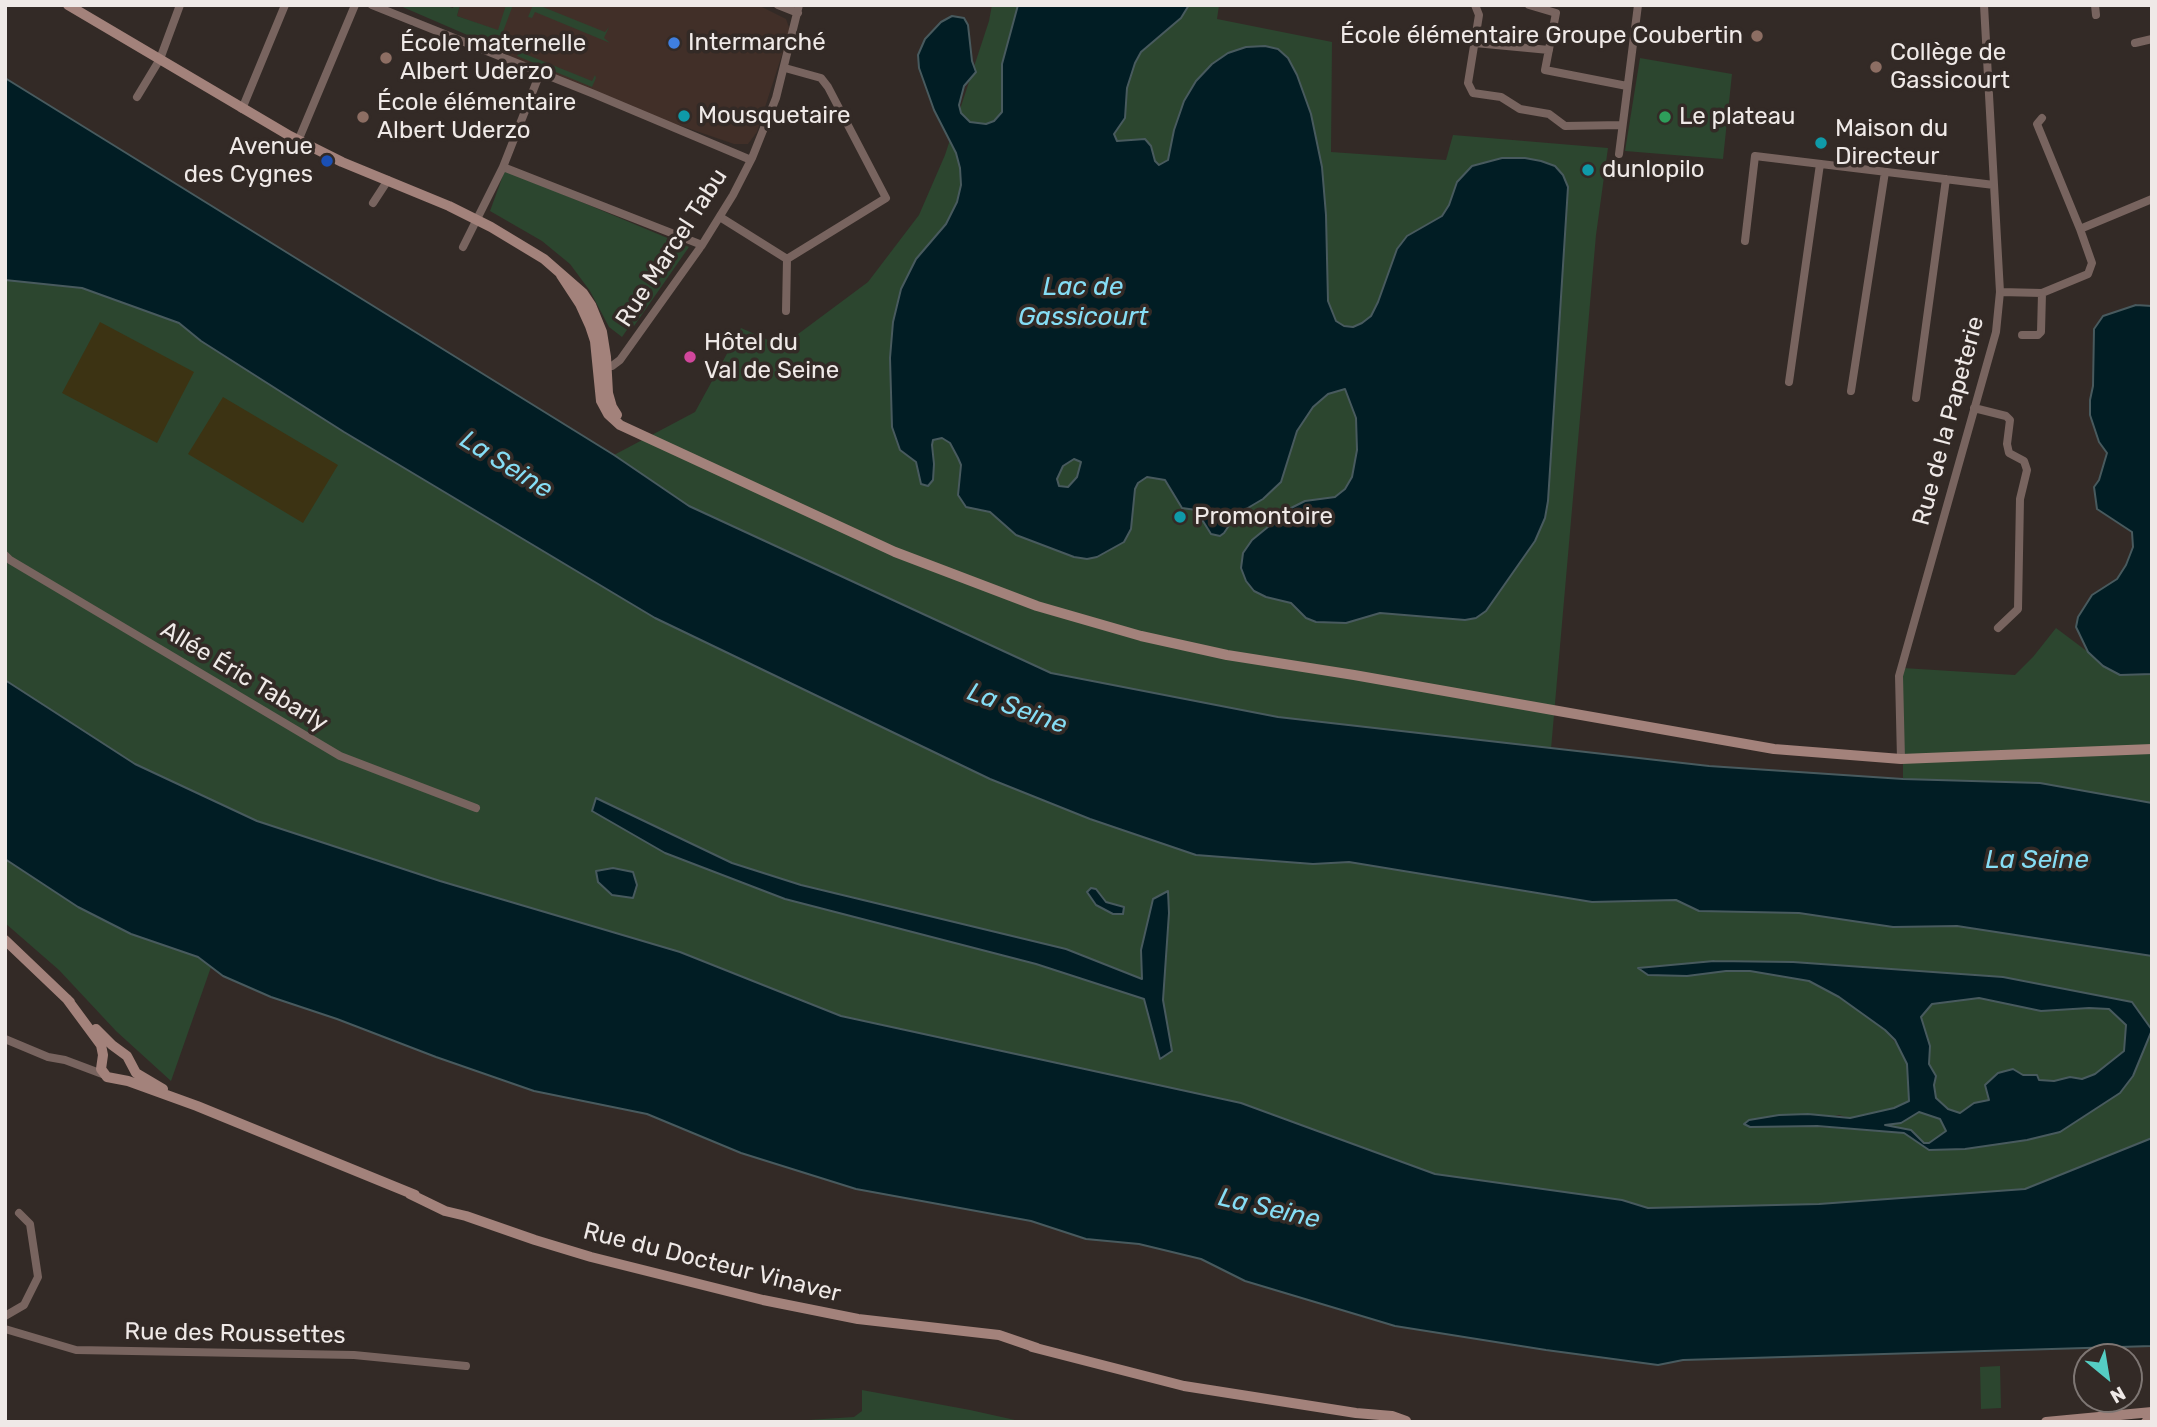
<!DOCTYPE html>
<html>
<head>
<meta charset="utf-8">
<style>
	body { margin:0 }
	#map { position:relative; width:2157px; height:1427px; overflow:hidden; background:#332a26; font-family:Rubik,sans-serif }
	canvas { display:block }
	.frame { position:absolute; inset:0; border:7px solid #efe9e7; pointer-events:none }
	.north { position:absolute; left:2073px; top:1343px; width:70px; height:70px; box-sizing:border-box; background:#332a26; border:2px solid #7e7673; border-radius:50%; rotate:150deg; font-size:19px; font-weight:700; line-height:28px; text-align:center; color:#efe9e7 }
	.north::after { content:''; display:block; margin:auto; width:24px; height:32px; background:#55cec4; clip-path:polygon(50% 0,100% 100%,50% 72%,0 100%) }
</style>
</head>
<body>
<div id="map">
<canvas width="2157" height="1427"></canvas>
<div class="frame"></div>
<div class="north">N</div>
</div>
<script>
const ctx = document.querySelector('canvas').getContext('2d');
ctx.lineJoin = 'round';
function paint(path, color) {
  ctx.fillStyle = color;
  ctx.fill(path, 'evenodd');
}
function shape(rows) {
  const path = new Path2D();
  for (const r of rows) {
    path.moveTo(r[0], r[1]);
    for (let i = 2; i < r.length; i += 2) path.lineTo(r[i], r[i + 1]);
  }
  return path;
}
function stroke(path, color, width, dash) {
  ctx.strokeStyle = color;
  ctx.lineWidth = width;
  ctx.lineCap = dash ? 'butt' : 'round';
  ctx.setLineDash(dash || []);
  ctx.stroke(path);
}
function drawText(font, color, halo, rows, align = 'center') {
  ctx.font = font + ' Rubik,sans-serif';
  ctx.lineWidth = 7;
  ctx.setLineDash([]);
  ctx.textBaseline = 'middle';
  ctx.strokeStyle = halo;
  ctx.fillStyle = color;
  for (const [text, x, y, turn = 0] of rows) {
    ctx.save();
    ctx.translate(x, y);
    ctx.rotate((+turn || 0) * Math.PI / 180);
    ctx.textAlign = isNaN(turn) ? turn : align;
    if (halo) ctx.strokeText(text, 0, 0);
    ctx.fillText(text, 0, 0);
    ctx.restore();
  }
}
paint(shape([
	[460,5,758,5,786,19,790,30,757,132,748,144,734,144,664,120,492,50,498,31,457,16]
]), '#412f28');
paint(shape([
	[398,5,443,5,453,8,454,5,460,5,457,16,498,30,506,5,513,5,501,37,508,40,506,46,511,48,509,53],
	[533,5,543,5,543,7,605,32,609,27,604,38,610,43,535,12,532,18,528,17],
	[992,5,1219,5,1217,19,1332,42,1331,152,1446,160,1453,135,1608,148,1596,235,1551,749,1278,717,1051,673,689,506,614,455,695,412,741,328,782,346,868,282,919,215,945,155,989,21],
	[520,52,592,81,595,75,596,78,592,87,517,56],
	[1640,58,1732,74,1723,159,1625,151],
	[505,170,689,247,634,326,631,324,622,337,609,327,590,291,570,264,542,241,490,211],
	[5,280,82,288,179,323,201,341,344,432,655,618,990,779,1090,819,1196,855,1313,864,1349,862,1592,902,1676,900,1699,911,1799,913,1893,927,1957,926,2152,956,2152,1138,2025,1189,1819,1204,1648,1208,1622,1200,1435,1174,1241,1103,841,1016,680,952,440,881,257,821,135,764,5,680],
	[1714,961,1793,962,2003,977,2132,1002,2120,1093,1965,1149,1929,1150,1919,1143,1911,1131,1924,1143,1930,1143,1947,1131,1960,1113,1974,1103,1989,1100,1998,1074,2013,1069,2023,1075,2037,1075,2039,1080,2054,1081,2070,1077,2082,1079,2095,1074,2124,1051,2127,1025,2109,1009,2089,1008,2041,1011,1979,998,1932,1004,1921,1017,1930,1046,1929,1064,1936,1076,1934,1085,1936,1098,1901,1123,1884,1124,1889,1127,1898,1127,1903,1133,1790,1125,1839,1115,1850,1118,1869,1114,1894,1108,1909,1101,1907,1064,1902,1051,1885,1030,1839,997,1809,981,1750,971,1726,971,1687,976,1649,975,1638,968],
	[2056,628,2088,652,2102,666,2120,675,2152,674,2152,803,2040,783,1903,779,1903,668,2015,675,2033,657],
	[5,859,78,907,132,934,198,957,211,967,171,1081,116,1031,59,970,5,923],
	[2000,1366,2001,1408,1981,1409,1980,1367],
	[862,1390,970,1410,1024,1422,777,1422,854,1417,862,1411]
]), '#2c462f');
paint(shape([
	[100,322,194,372,157,443,62,393],
	[223,397,338,465,303,523,188,454]
]), '#3c3313');
const water = shape([
	[1018,5,1189,5,1181,18,1141,52,1135,63,1127,88,1125,118,1114,134,1117,141,1145,139,1151,146,1155,161,1159,165,1168,160,1174,130,1184,101,1196,81,1212,64,1228,53,1246,47,1265,46,1278,49,1288,58,1297,75,1311,114,1322,167,1326,215,1328,301,1336,321,1344,326,1353,327,1362,323,1371,316,1378,302,1397,249,1407,236,1442,216,1449,205,1457,182,1472,166,1502,158,1525,158,1541,161,1555,166,1563,175,1568,187,1548,501,1545,518,1535,541,1486,611,1476,618,1465,620,1380,613,1346,623,1316,622,1306,618,1291,603,1266,597,1254,591,1246,581,1241,568,1243,553,1252,540,1291,508,1305,501,1335,497,1345,489,1352,477,1357,450,1356,418,1345,389,1328,394,1313,407,1297,431,1281,482,1263,499,1236,515,1224,533,1220,536,1211,534,1196,510,1182,508,1165,480,1147,477,1138,483,1135,489,1131,529,1124,542,1097,557,1087,559,1074,557,1016,535,990,512,966,507,958,495,961,465,958,458,950,443,942,438,933,440,932,445,934,464,933,480,928,486,921,484,916,462,900,450,892,427,890,358,893,322,901,289,916,259,946,224,957,202,961,185,960,168,956,153,934,110,919,68,918,55,925,39,941,22,952,16,964,18,968,25,972,61,976,72,964,86,959,105,961,113,970,122,986,124,994,121,1002,112,1002,64,1018,5],
	[1074,459,1081,462,1077,477,1068,487,1059,486,1057,479,1063,466,1074,459],
	[5,78,614,455,689,506,1051,673,1278,717,1709,766,1903,779,2040,783,2152,803,2152,956,1957,926,1893,927,1799,913,1699,911,1676,900,1592,902,1349,862,1313,864,1196,855,1090,819,990,779,655,618,344,432,201,341,179,323,82,288,5,280,5,78],
	[2136,305,2152,306,2152,674,2120,675,2103,666,2088,652,2076,627,2078,617,2092,595,2117,579,2126,565,2133,547,2132,532,2097,509,2094,487,2099,480,2107,453,2099,442,2090,415,2090,400,2093,386,2094,329,2103,316,2136,305],
	[5,680,135,764,257,821,440,881,680,952,841,1016,1241,1103,1435,1174,1622,1200,1648,1208,1819,1204,2025,1189,2152,1138,2152,1346,1683,1360,1658,1365,1546,1350,1395,1326,1245,1281,1201,1259,1139,1244,1086,1239,1031,1221,856,1189,741,1153,647,1114,534,1091,436,1057,337,1019,271,997,223,976,198,957,131,934,78,907,5,859,5,680],
	[596,798,732,863,801,885,1066,949,1142,979,1141,950,1153,899,1168,891,1169,913,1163,1000,1172,1051,1160,1059,1144,999,1036,964,785,899,665,853,592,811,596,798],
	[613,868,633,872,637,885,633,898,612,895,598,882,596,871,613,868],
	[1091,888,1096,889,1106,902,1124,907,1123,914,1113,914,1096,905,1087,892,1091,888],
	[1714,961,1793,962,2003,977,2132,1002,2152,1030,2133,1076,2120,1093,2060,1132,2027,1140,1965,1149,1929,1150,1904,1133,1817,1126,1750,1127,1744,1124,1749,1120,1779,1115,1808,1114,1850,1118,1894,1108,1909,1101,1907,1064,1895,1040,1885,1030,1839,997,1809,981,1750,971,1726,971,1687,976,1648,975,1638,968,1714,961],
	[1979,998,2041,1011,2089,1008,2109,1009,2126,1025,2124,1051,2095,1074,2082,1079,2070,1077,2054,1081,2039,1080,2037,1075,2023,1075,2013,1069,1998,1073,1985,1085,1989,1100,1974,1103,1960,1113,1948,1109,1936,1098,1934,1085,1936,1076,1929,1064,1930,1046,1921,1017,1932,1004,1979,998],
	[1919,1112,1940,1119,1946,1131,1929,1143,1924,1143,1911,1130,1885,1125,1901,1123,1919,1112]
]);
paint(water, '#011d24');
stroke(water, '#485a5e', 2);
stroke(shape([
	[372,5,594,94,751,160],
	[778,5,798,13],
	[1475,5,1479,15,1468,83,1473,93,1501,97,1520,109,1549,114,1565,126,1622,125],
	[1529,5,1556,13,1545,70,1627,86],
	[2095,5,2096,15],
	[1475,43,1549,50],
	[2135,43,2152,39],
	[137,97,160,59,180,5],
	[242,109,285,5],
	[2042,118,2037,124,2080,229],
	[298,141,355,5],
	[1619,154,1638,5],
	[503,167,702,245],
	[373,203,388,180],
	[720,217,787,259,886,198,828,87,821,78,785,68],
	[1745,241,1755,156,1994,185],
	[463,247,503,167,540,73],
	[2000,292,2042,293,2088,274,2092,263,2080,229,2152,199],
	[786,311,787,259],
	[2022,335,2038,335,2041,332,2042,293],
	[604,367,612,366,620,360,702,245,733,195,752,158,776,98,799,5],
	[1789,382,1820,164],
	[1851,391,1885,172],
	[1916,398,1946,179],
	[1974,408,2006,416,2010,420,2007,444,2009,453,2024,461,2027,470,2020,499,2018,609,1998,628],
	[5,555,10,560,340,756,476,808],
	[1901,759,1899,676,1996,332,2000,292,1984,5],
	[5,1039,48,1057,65,1060,105,1075],
	[5,1316,24,1305,38,1277,30,1224,19,1213],
	[5,1329,76,1350,354,1355,466,1366]
]), '#78645f', 8);
stroke(shape([
	[68,5,290,136,342,162,449,206,491,227,544,259,583,293,591,305,602,332,606,357,608,393,612,407,617,415],
	[561,275,580,304,590,326,595,341,601,401,608,414,620,425,895,552,1037,606,1141,636,1227,655,1354,675,1774,749,1901,759,2152,749],
	[5,940,70,1002],
	[67,999,101,1045,103,1055,101,1069,107,1077,128,1081,197,1106,415,1195],
	[96,1029,112,1045,127,1056,136,1073,163,1089],
	[410,1194,445,1211,466,1216,535,1240,591,1257,763,1300,858,1319,999,1335,1037,1348],
	[1032,1347,1184,1386,1356,1413,1392,1416,1406,1421],
	[2046,1422,2152,1412],
	[2146,1422,2152,1422]
]), '#a3827b', 10);
for (const [x, y, r, color] of [
	[1757,36,7,"#8d6e63"],
	[674,43,7,"#3f7fe0"],
	[386,58,7,"#8d6e63"],
	[1876,67,7,"#8d6e63"],
	[684,116,7,"#0f9aa8"],
	[363,117,7,"#8d6e63"],
	[1665,117,7,"#2e9e5b"],
	[1821,143,7,"#0f9aa8"],
	[327,161,7,"#1a4fb4"],
	[1588,170,7,"#0f9aa8"],
	[690,357,7,"#d1479c"],
	[1180,517,7,"#0f9aa8"]
]) {
  const dot = new Path2D();
  dot.arc(x, y, r, 0, 2 * Math.PI);
  ctx.fillStyle = color;
  ctx.fill(dot);
  stroke(dot, '#332a26', 2.5);
}
drawText('24px', '#efe9e7', '#332a26', [
	["École élémentaire Groupe Coubertin",1743,36,"right"],
	["Intermarché",688,43],
	["École maternelle",400,44],
	["Albert Uderzo",400,72],
	["Collège de",1890,53],
	["Gassicourt",1890,81],
	["École élémentaire",377,103],
	["Albert Uderzo",377,131],
	["Mousquetaire",698,116],
	["Le plateau",1679,117],
	["Maison du",1835,129],
	["Directeur",1835,157],
	["Avenue",313,147,"right"],
	["des Cygnes",313,175,"right"],
	["dunlopilo",1602,170],
	["Hôtel du",704,343],
	["Val de Seine",704,371],
	["Promontoire",1194,517]
], 'left');
drawText('24px', '#efe9e7', '#332a26', [
	["Rue Marcel Tabu",672,248,-57],
	["Rue de la Papeterie",1949,421,-75],
	["Allée Éric Tabarly",244,677,31],
	["Rue du Docteur Vinaver",712,1263,14],
	["Rue des Roussettes",235,1334,1]
]);
drawText('italic 26px', '#85ddf5', '#332a26', [
	["Lac de",1083,287],
	["Gassicourt",1083,317],
	["La Seine",506,465,32],
	["La Seine",1017,709,20],
	["La Seine",2037,860],
	["La Seine",1269,1209,13]
]);
</script>
</body>
</html>
